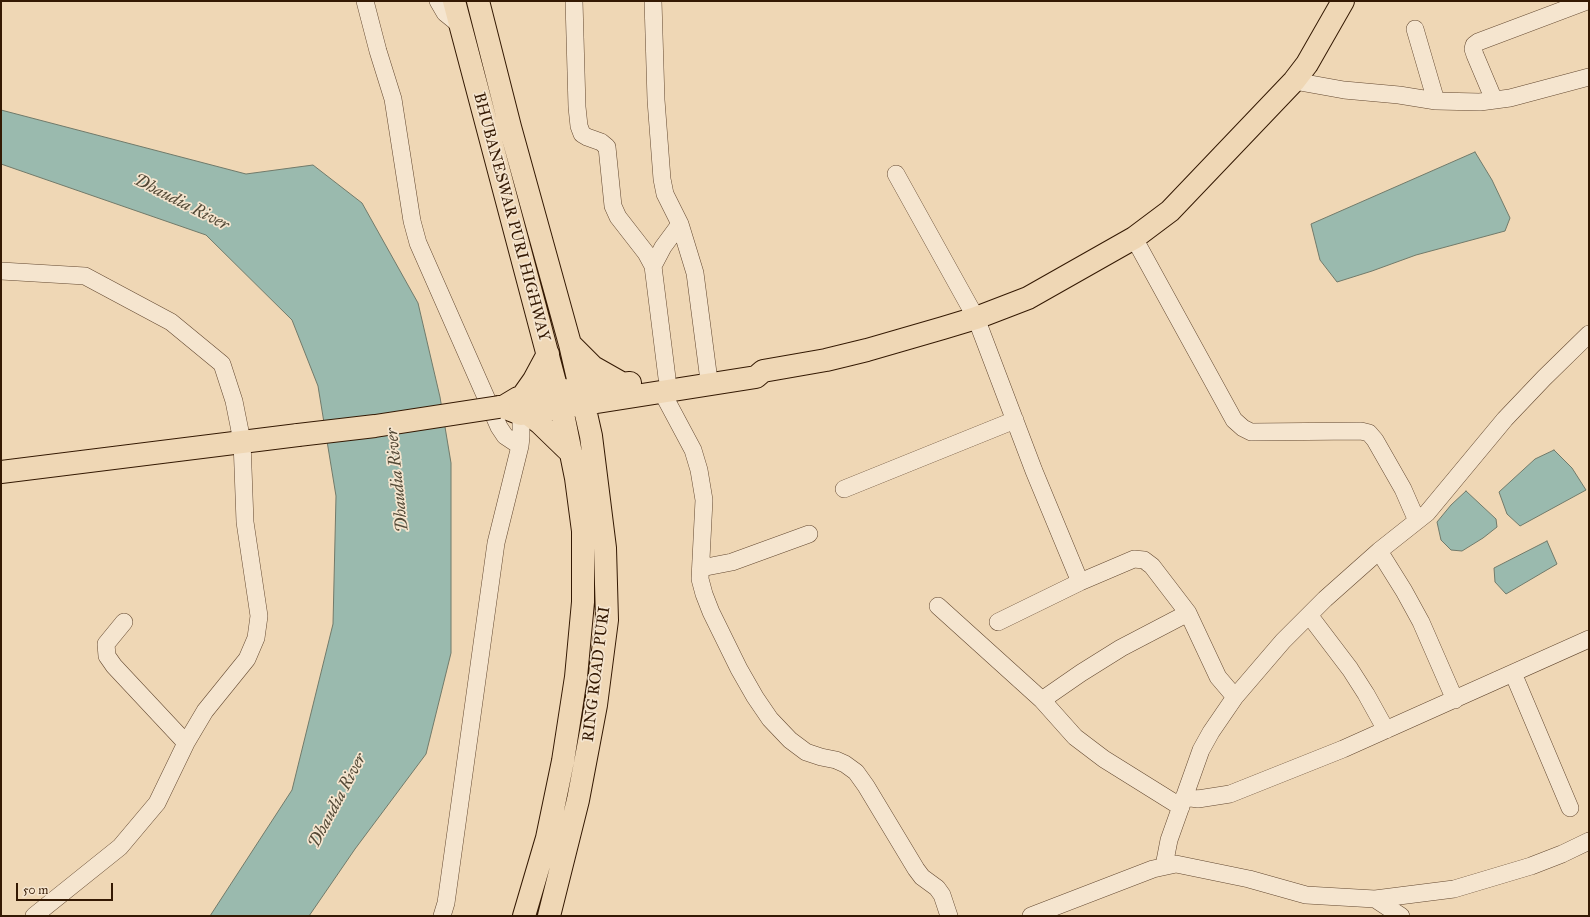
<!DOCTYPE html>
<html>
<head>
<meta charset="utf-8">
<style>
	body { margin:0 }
	#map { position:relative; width:1590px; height:917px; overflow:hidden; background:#efd7b5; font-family:"IM FELL Great Primer",serif }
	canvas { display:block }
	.frame { position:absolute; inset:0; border:2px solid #341903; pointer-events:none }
	.scale { position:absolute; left:16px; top:883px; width:97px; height:18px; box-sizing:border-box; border:2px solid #341903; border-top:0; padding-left:5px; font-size:12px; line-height:14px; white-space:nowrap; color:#341903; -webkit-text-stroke:3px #f5e5cf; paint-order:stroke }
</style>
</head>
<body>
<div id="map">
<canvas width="1590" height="917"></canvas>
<div class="frame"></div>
<div class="scale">50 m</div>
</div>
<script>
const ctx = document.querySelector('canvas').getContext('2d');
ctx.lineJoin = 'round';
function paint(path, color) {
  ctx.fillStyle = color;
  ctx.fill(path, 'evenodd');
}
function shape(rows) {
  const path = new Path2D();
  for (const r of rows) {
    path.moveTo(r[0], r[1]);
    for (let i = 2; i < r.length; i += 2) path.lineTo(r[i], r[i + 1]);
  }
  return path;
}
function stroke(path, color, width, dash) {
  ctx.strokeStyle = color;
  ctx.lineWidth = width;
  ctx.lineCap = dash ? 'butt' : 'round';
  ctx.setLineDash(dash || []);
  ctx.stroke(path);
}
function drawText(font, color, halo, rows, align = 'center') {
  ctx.font = font + ' "IM FELL Great Primer",serif';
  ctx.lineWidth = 3.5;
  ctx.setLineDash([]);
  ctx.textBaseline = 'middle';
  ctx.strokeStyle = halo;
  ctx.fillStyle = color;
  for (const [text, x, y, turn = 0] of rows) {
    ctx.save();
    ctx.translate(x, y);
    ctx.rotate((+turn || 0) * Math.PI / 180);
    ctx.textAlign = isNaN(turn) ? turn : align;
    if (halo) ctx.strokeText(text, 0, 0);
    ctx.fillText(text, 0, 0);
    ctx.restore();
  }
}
const water = shape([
	[1,110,246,174,313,165,362,203,418,303,440,397,451,463,451,653,426,754,355,849,309,916,210,916,292,790,333,624,336,496,318,386,292,320,206,235,1,164,1,110],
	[1475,152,1492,180,1510,218,1505,231,1416,255,1372,271,1337,282,1320,260,1311,224,1475,152],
	[1554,450,1572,468,1586,490,1520,526,1507,514,1499,492,1535,459,1554,450],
	[1466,491,1496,519,1497,527,1483,538,1462,551,1451,550,1441,540,1437,522,1451,505,1466,491],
	[1547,541,1557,564,1506,594,1495,582,1494,568,1547,541]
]);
paint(water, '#9abaae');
stroke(water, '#717a6a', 1);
const minor = shape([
	[365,1,378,51,393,99,412,221,418,243,499,427,505,436,520,446],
	[438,1,445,13,461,26],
	[574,1,577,107,579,126,582,134,587,137,601,142,607,147,613,206,618,217,646,253,653,266,667,378],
	[653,1,656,100,662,179,665,194,680,224,695,273,708,373],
	[1415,29,1436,101],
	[1294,81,1344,90,1399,95,1436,101,1480,102,1510,98,1589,77],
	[1494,100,1475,55,1473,49,1474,45,1478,42,1587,1],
	[896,174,976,318,1034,471,1080,582],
	[1134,238,1234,420,1243,428,1251,432,1361,431,1369,433,1375,440,1403,489,1417,521],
	[653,266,663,247,680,224],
	[1,271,85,276,171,322,222,364,234,401,242,441,245,522,259,616,256,638,247,659,205,711,186,743,157,803,120,847,34,916],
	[662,392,693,450,699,470,704,500,700,579,704,594,711,612,739,669,755,697,770,719,790,740,806,752,821,757,836,760,845,764,856,772,866,786,916,869,922,877,937,888,942,895,949,916],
	[844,489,1015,420],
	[1379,551,1404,591,1421,622,1455,700],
	[701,568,732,562,809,534],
	[938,606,1042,700,1075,737,1104,759,1181,807],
	[1309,615,1350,669,1366,694,1386,730],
	[124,622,106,644,107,656,114,666,186,743],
	[998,622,1080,582,1134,559,1144,560,1152,566,1188,613,1218,677,1235,697],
	[1513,673,1570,808],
	[1042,700,1081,673,1121,648,1188,613],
	[1184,797,1198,799,1230,794,1343,749,1589,639],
	[1164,866,1169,840,1201,750,1211,732,1235,697,1283,641,1325,599,1379,551,1427,513,1505,419,1544,378,1589,334],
	[1375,899,1401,916],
	[442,916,446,903,496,543,520,446,521,437,521,414],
	[1031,916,1153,869,1176,864,1249,879,1306,895,1375,899,1454,889,1531,866,1562,854,1589,841]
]);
const highway = shape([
	[454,1,562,409,576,478,583,531,583,602,576,677,563,761,547,838,524,916],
	[478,1,510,127,570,344,584,405,591,436,605,548,607,620,596,705,578,800,549,916],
	[570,344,593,367,623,384],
	[522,397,534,380,548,354],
	[499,407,503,407,518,398,580,388,630,383],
	[503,407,521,414,756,377,763,371,826,360,867,350,943,328,976,318,1028,298,1134,238,1170,211,1294,81,1307,64,1343,1],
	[527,413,540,423,571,453],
	[1,472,298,435]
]);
stroke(minor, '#634830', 18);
stroke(highway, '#341903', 24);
stroke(minor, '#f5e5cf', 17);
stroke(highway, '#efd7b5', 22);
const highwayBridge = shape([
	[298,435,375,426,499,407]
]);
stroke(highwayBridge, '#341903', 24, []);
stroke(highwayBridge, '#efd7b5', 22);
drawText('16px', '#341903', '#f5e5cf', [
	["BHUBANESWAR PURI HIGHWAY",511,217,75],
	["RING ROAD PURI",597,674,-83]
]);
drawText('italic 17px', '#534936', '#f5e5cf', [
	["Dhaudia River",181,203,27],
	["Dhaudia River",398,480,-96],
	["Dhaudia River",338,801,-62]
]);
</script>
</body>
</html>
